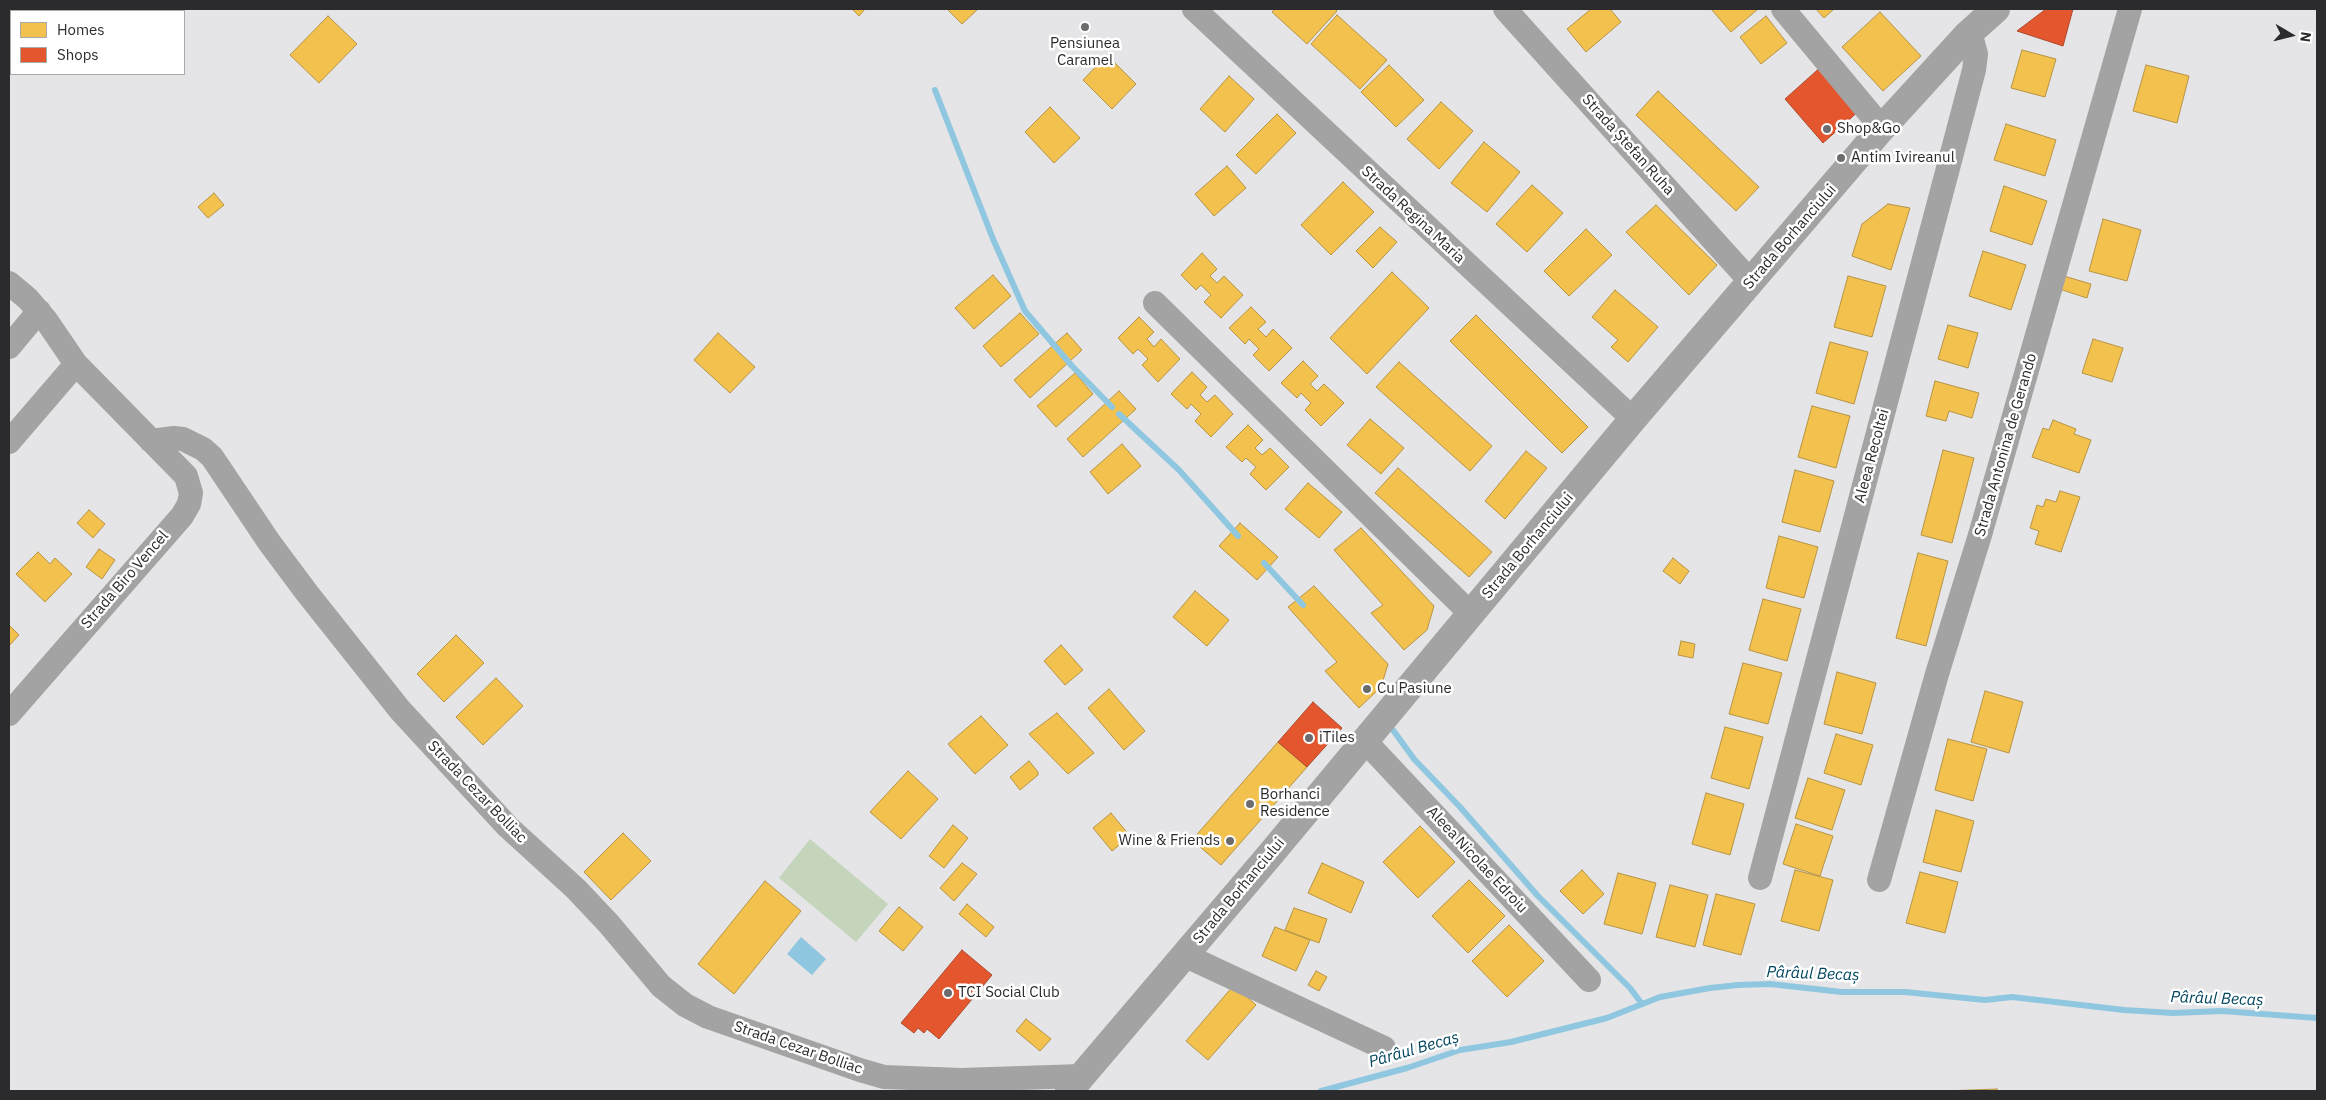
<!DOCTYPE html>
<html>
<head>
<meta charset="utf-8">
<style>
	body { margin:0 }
	#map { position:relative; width:2326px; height:1100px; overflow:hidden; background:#e5e4e6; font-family:"IBM Plex Sans",sans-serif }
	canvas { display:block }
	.frame { position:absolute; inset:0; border:10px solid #2b2a2c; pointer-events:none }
	.legend { position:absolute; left:10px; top:10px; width:175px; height:65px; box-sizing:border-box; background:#fff; border:1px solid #aaaaab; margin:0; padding:6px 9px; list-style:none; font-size:15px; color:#2b2a2c }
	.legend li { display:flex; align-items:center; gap:10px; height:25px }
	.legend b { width:25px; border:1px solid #aaaaab }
	.north { position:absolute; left:2266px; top:10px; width:50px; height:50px; -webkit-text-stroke:4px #fff; paint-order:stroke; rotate:98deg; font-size:14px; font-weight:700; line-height:20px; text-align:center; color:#2b2a2c }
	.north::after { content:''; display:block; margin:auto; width:18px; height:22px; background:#2b2a2c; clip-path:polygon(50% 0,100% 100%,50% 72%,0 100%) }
</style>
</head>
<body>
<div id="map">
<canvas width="2326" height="1100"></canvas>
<div class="frame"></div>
<ul class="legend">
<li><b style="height:14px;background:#f2c14e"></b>Homes</li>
<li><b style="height:14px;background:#e4572e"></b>Shops</li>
</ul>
<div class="north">N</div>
</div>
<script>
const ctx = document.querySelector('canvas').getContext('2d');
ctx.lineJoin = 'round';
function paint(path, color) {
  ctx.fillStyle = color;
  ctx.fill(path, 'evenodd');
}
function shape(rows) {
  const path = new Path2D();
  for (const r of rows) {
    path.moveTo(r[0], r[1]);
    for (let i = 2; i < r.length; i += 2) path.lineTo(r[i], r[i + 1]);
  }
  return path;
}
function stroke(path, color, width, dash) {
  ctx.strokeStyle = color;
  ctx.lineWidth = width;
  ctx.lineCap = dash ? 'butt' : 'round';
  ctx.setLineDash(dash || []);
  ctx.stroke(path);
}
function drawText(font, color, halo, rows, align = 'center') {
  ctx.font = font + ' "IBM Plex Sans",sans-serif';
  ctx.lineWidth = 5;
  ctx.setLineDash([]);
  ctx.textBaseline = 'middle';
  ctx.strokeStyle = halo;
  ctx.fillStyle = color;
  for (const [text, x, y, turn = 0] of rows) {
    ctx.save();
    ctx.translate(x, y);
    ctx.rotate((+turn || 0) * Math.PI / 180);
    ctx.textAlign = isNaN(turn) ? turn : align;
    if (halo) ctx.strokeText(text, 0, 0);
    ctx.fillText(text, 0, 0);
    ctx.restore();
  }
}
paint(shape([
	[810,839,888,904,856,942,779,878]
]), '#c4d5bb');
paint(shape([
	[801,937,826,959,812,975,787,954]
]), '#90c7e0');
const homes = shape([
	[852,9,865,9,859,16,852,9],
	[947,9,978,9,962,24,947,9],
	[1275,9,1335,9,1337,11,1307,44,1272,12,1275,9],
	[1591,9,1610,9,1621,22,1586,52,1567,29,1591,9],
	[1711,9,1758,9,1731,32,1711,9],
	[1816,9,1834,9,1824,18,1816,9],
	[1880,12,1921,56,1883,91,1842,47,1880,12],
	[1337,15,1387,60,1360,89,1311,44,1337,15],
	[328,16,357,44,319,83,290,55,328,16],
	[1766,16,1787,43,1761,64,1740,37,1766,16],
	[2022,50,2056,59,2045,97,2011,88,2022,50],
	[1107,55,1136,84,1112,109,1083,80,1107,55],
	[1389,65,1424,100,1396,127,1361,92,1389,65],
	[2146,65,2189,76,2177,123,2133,111,2146,65],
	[1229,76,1254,99,1225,132,1200,109,1229,76],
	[1658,91,1759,187,1736,211,1636,115,1658,91],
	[1441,102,1473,131,1439,169,1407,139,1441,102],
	[1050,107,1080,138,1054,163,1025,132,1050,107],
	[1277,114,1296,133,1256,174,1236,155,1277,114],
	[2006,124,2056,140,2045,176,1994,160,2006,124],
	[1484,142,1520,172,1487,212,1451,183,1484,142],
	[1227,166,1246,188,1214,216,1195,194,1227,166],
	[1343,182,1374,212,1331,255,1301,225,1343,182],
	[1532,185,1563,213,1527,252,1496,224,1532,185],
	[2004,186,2047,201,2032,245,1990,231,2004,186],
	[214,193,224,205,208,218,198,207,214,193],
	[1888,204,1910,208,1891,270,1852,256,1862,224,1888,204],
	[1656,205,1717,265,1689,295,1626,232,1656,205],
	[2103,219,2141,230,2127,281,2089,271,2103,219],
	[1380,227,1397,242,1373,268,1356,251,1380,227],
	[1586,229,1612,255,1569,296,1544,271,1586,229],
	[1983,251,2026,265,2011,310,1969,296,1983,251],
	[1202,253,1217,269,1210,276,1217,283,1224,276,1243,295,1221,318,1204,302,1211,295,1201,285,1196,290,1181,275,1202,253],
	[1392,272,1429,308,1367,374,1330,338,1392,272],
	[2057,274,2091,284,2087,298,2053,287,2057,274],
	[993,275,1011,296,974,329,955,308,993,275],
	[1848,276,1886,286,1872,337,1834,327,1848,276],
	[1615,290,1658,327,1628,362,1611,347,1618,340,1592,317,1615,290],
	[1251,307,1266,322,1258,329,1266,337,1273,329,1292,348,1269,371,1253,355,1259,349,1249,339,1245,344,1229,328,1251,307],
	[1020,313,1039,334,1001,367,983,346,1020,313],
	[1476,315,1588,427,1562,453,1450,341,1476,315],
	[1139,317,1154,332,1147,339,1154,347,1161,339,1180,359,1158,382,1142,365,1148,359,1138,349,1133,354,1118,338,1139,317],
	[1948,325,1978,333,1968,368,1938,359,1948,325],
	[718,333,755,367,730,393,694,360,718,333],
	[1067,333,1082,350,1030,398,1014,380,1067,333],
	[2093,339,2123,348,2112,382,2082,373,2093,339],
	[1830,342,1868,352,1854,404,1816,393,1830,342],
	[1303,361,1318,376,1310,384,1317,391,1324,384,1344,403,1321,426,1305,410,1311,403,1301,393,1297,398,1281,383,1303,361],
	[1399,362,1492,446,1470,471,1376,387,1399,362],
	[1192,372,1207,387,1200,395,1207,402,1215,395,1233,414,1211,437,1195,421,1201,414,1191,404,1187,409,1171,394,1192,372],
	[1075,373,1093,394,1056,427,1037,406,1075,373],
	[1935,381,1979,393,1972,418,1949,411,1946,421,1926,416,1935,381],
	[1119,391,1136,409,1083,457,1067,439,1119,391],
	[1812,406,1850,416,1836,468,1798,457,1812,406],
	[1370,419,1404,448,1381,474,1347,445,1370,419],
	[2053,420,2076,429,2074,434,2091,440,2079,473,2032,457,2043,428,2049,430,2053,420],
	[1248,425,1263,440,1255,448,1262,455,1270,448,1289,467,1266,490,1250,474,1256,467,1246,458,1242,462,1226,447,1248,425],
	[1122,444,1141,466,1108,494,1090,472,1122,444],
	[1943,450,1974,458,1952,543,1921,535,1943,450],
	[1526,451,1547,468,1505,519,1485,501,1526,451],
	[1398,468,1492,552,1469,577,1375,493,1398,468],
	[1795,470,1834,481,1820,532,1782,522,1795,470],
	[1308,483,1342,512,1319,538,1285,509,1308,483],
	[2060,491,2080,497,2061,552,2035,544,2039,531,2030,528,2037,505,2043,507,2046,499,2056,502,2060,491],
	[89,510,105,524,93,538,77,523,89,510],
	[1240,523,1278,557,1257,580,1219,546,1240,523],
	[1361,528,1434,606,1427,630,1404,650,1371,613,1383,605,1334,550,1361,528],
	[1779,536,1818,547,1804,598,1766,588,1779,536],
	[99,549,115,560,102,579,86,567,99,549],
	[38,552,50,564,55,558,72,574,45,602,16,574,38,552],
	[1918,553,1948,561,1926,646,1896,638,1918,553],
	[1673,558,1689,571,1680,584,1663,571,1673,558],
	[1314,586,1388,664,1381,687,1359,708,1325,671,1337,662,1288,607,1314,586],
	[1195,591,1229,620,1207,646,1173,617,1195,591],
	[1763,599,1801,609,1787,661,1749,650,1763,599],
	[9,625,19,635,9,646,9,625],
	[456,635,484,663,444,702,417,674,456,635],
	[1681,641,1695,644,1693,658,1678,655,1681,641],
	[1061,645,1083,670,1065,685,1044,661,1061,645],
	[1743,663,1782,673,1768,724,1729,714,1743,663],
	[1837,672,1876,683,1862,734,1824,724,1837,672],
	[496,678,523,706,483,745,456,717,496,678],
	[1109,689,1145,731,1124,750,1088,708,1109,689],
	[1985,691,2023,702,2009,753,1971,742,1985,691],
	[1057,713,1094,753,1068,774,1029,734,1057,713],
	[981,716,1008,745,975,774,948,744,981,716],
	[1725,727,1763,737,1749,789,1711,778,1725,727],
	[1836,734,1873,745,1861,785,1824,773,1836,734],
	[1948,739,1987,749,1973,801,1935,790,1948,739],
	[1278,742,1307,767,1221,865,1192,840,1278,742],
	[1029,761,1038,772,1038,775,1020,790,1010,777,1029,761],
	[908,771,938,799,901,839,870,812,908,771],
	[1808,778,1845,790,1832,830,1795,818,1808,778],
	[1706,793,1744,804,1730,855,1692,844,1706,793],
	[1936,810,1974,821,1961,872,1923,862,1936,810],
	[1111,813,1130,836,1112,851,1093,828,1111,813],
	[1796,824,1833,836,1820,876,1783,864,1796,824],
	[953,825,968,838,944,868,929,856,953,825],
	[1420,826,1455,862,1418,898,1383,862,1420,826],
	[623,833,651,861,611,900,584,872,623,833],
	[962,863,977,874,954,901,940,888,962,863],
	[1322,863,1364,882,1351,913,1308,893,1322,863],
	[1582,870,1604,894,1583,914,1560,891,1582,870],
	[1795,870,1833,880,1819,931,1781,921,1795,870],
	[1920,872,1958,882,1945,933,1906,923,1920,872],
	[1618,873,1656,883,1642,934,1604,924,1618,873],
	[1469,880,1505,916,1468,953,1432,916,1469,880],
	[765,881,801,911,734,994,698,964,765,881],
	[1670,885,1708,895,1695,947,1656,937,1670,885],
	[1716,894,1755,904,1741,955,1703,945,1716,894],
	[967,904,994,927,986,937,959,914,967,904],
	[899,907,923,927,903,951,879,931,899,907],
	[1294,908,1327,919,1319,943,1285,930,1294,908],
	[1509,925,1544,961,1507,997,1472,961,1509,925],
	[1275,927,1310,940,1296,971,1262,956,1275,927],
	[1316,971,1327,977,1319,991,1308,985,1316,971],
	[1234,985,1256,1005,1208,1060,1186,1041,1234,985],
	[1026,1019,1051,1039,1040,1051,1016,1031,1026,1019],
	[1997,1089,1997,1091,1945,1091,1997,1089]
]);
paint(homes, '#f2c14e');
stroke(homes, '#b69444', 1);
const shops = shape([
	[2046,9,2073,9,2063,46,2017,31,2046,9],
	[1823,65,1861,109,1823,143,1785,99,1823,65],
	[1313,702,1342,728,1307,767,1278,742,1313,702],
	[962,950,992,975,939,1039,927,1029,924,1033,918,1028,914,1033,901,1023,962,950]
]);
paint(shops, '#e4572e');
stroke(shops, '#ac4a2d', 1);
stroke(shape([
	[935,90,993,239,1025,311,1072,366,1112,407],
	[1119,414,1179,470,1238,536],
	[1264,563,1303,605],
	[1393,730,1414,759,1460,807,1537,895,1630,988,1642,1004],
	[1321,1091,1407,1068,1460,1050,1511,1042,1607,1018,1660,997,1710,988,1738,985,1770,984,1842,992,1905,992,1985,1000,2012,997,2124,1010,2173,1013,2222,1011,2317,1018]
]), '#90c7e0', 6);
stroke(shape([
	[1194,9,1633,419],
	[1505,9,1751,282],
	[1783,9,1882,128],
	[84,11,88,9],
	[9,57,11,56],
	[9,283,28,299,46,320,76,364,186,476,191,493,189,504,182,516,9,714],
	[1155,303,1471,614],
	[9,347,39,311],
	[151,441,174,438,183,439,203,449,212,457,269,542,307,593,400,710,508,827,576,889,609,924,661,986,685,1005,708,1017,860,1070,884,1077,961,1080,1081,1076],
	[9,442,76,364],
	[1365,741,1589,980],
	[1760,878,1974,70,1976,54,1973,43,1967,35],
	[1879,880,1937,674,1980,535,2130,9],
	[1184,955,1384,1048]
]), '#a4a3a4', 24);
stroke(shape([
	[1069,1091,1269,856,1633,419,1882,128,1967,35,1996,9]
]), '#a3a3a3', 28);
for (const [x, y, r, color] of [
	[1085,27,5,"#6c6b6d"],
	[1827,129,5,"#6c6b6d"],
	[1841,158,5,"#6c6b6d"],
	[1367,689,5,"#6c6b6d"],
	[1309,738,5,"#6c6b6d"],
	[1250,804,5,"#6c6b6d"],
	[1230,841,5,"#6c6b6d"],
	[948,993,5,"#6c6b6d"]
]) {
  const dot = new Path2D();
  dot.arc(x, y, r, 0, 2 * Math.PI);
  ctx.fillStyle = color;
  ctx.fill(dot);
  stroke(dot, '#fff', 2);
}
drawText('15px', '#2b2a2c', '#fff', [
	["Pensiunea",1085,44,"center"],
	["Caramel",1085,61,"center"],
	["Shop&Go",1837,129],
	["Antim Ivireanul",1851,158],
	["Cu Pasiune",1377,689],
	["iTiles",1319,738],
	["Borhanci",1260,795],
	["Residence",1260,812],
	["Wine & Friends",1220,841,"right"],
	["TCI Social Club",958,993]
], 'left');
drawText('15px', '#2b2a2c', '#fff', [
	["Strada Ștefan Ruha",1628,145,48],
	["Strada Regina Maria",1413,215,43],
	["Strada Borhanciului",1790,237,-49],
	["Strada Antonina de Gerando",2006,445,-74],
	["Aleea Recoltei",1872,456,-75],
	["Strada Borhanciului",1528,546,-50],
	["Strada Biro Vencel",125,580,-49],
	["Strada Cezar Bolliac",477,792,46],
	["Aleea Nicolae Edroiu",1477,860,47],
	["Strada Borhanciului",1239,891,-50],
	["Strada Cezar Bolliac",798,1048,19]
]);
drawText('italic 16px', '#00455e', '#fff', [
	["Pârâul Becaș",1813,974,2],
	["Pârâul Becaș",2217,999,2],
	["Pârâul Becaș",1414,1050,-16]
]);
</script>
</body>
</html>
